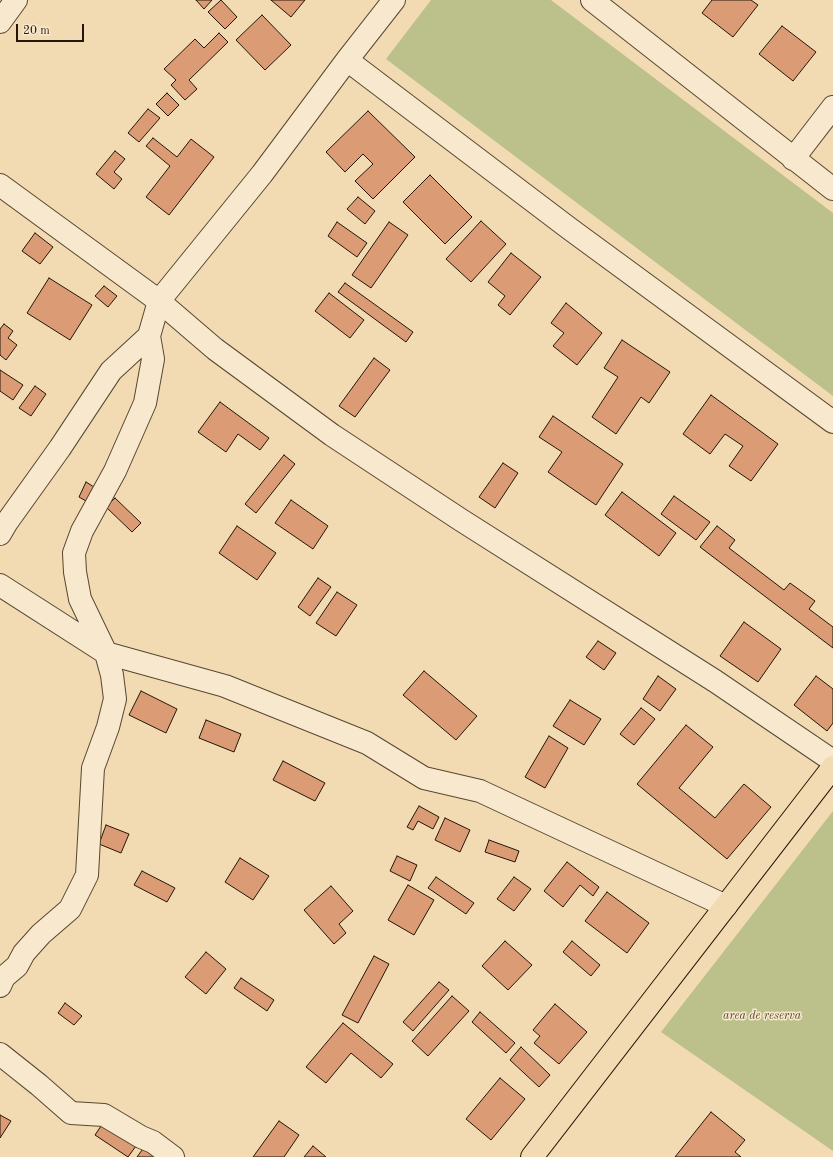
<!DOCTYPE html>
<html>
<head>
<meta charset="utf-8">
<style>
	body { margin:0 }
	#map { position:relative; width:833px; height:1157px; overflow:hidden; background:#f2dbb3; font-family:"Old Standard TT",serif }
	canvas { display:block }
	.scale { position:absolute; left:16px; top:24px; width:68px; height:18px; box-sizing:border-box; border:2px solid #241606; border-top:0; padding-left:5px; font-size:12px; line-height:14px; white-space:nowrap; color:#241606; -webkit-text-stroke:3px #f7e8ce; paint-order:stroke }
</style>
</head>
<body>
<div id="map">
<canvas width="833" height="1157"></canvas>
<div class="scale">20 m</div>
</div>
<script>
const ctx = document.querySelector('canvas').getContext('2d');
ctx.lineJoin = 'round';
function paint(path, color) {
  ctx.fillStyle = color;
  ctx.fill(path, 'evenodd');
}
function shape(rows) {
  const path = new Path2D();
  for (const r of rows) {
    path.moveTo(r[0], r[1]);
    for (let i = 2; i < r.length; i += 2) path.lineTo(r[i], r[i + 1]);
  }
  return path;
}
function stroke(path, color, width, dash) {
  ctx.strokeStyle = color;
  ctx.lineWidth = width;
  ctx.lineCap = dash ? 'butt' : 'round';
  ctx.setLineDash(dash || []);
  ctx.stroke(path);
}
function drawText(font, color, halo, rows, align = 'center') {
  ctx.font = font + ' "Old Standard TT",serif';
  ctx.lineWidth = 3;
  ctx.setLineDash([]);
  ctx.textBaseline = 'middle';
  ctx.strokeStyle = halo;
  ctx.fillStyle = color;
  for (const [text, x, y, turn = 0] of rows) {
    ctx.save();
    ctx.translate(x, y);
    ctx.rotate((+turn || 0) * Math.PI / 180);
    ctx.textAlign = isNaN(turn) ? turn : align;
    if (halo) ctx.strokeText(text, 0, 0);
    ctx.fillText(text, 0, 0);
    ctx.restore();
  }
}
paint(shape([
	[431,0,551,0,833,213,833,396,386,59],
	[833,811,833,1151,661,1032]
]), '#bcc08b');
const building = shape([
	[196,0,212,0,204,9,196,0],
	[221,0,237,17,225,29,208,12,221,0],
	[271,0,305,0,291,17,271,0],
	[712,0,751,0,758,5,733,37,702,13,712,0],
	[262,15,291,45,265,70,236,40,262,15],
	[782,26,816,52,793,81,759,54,782,26],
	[219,33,228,42,189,80,197,89,185,100,171,85,176,80,164,69,195,39,204,48,219,33],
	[167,93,179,105,168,116,156,104,167,93],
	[148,109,160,118,139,142,128,133,148,109],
	[368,111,415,157,373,199,355,181,373,164,363,154,345,172,326,152,368,111],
	[153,138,177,157,191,139,214,157,169,215,146,197,170,166,146,146,153,138],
	[115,151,125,159,114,172,122,179,114,189,96,174,115,151],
	[430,175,472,217,445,244,403,202,430,175],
	[358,197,375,211,365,224,347,209,358,197],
	[481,221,506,244,471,282,446,259,481,221],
	[337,222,367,243,357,257,328,236,337,222],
	[389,222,408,235,371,288,352,275,389,222],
	[35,233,53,247,40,264,22,251,35,233],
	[511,253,541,277,510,315,498,305,505,296,488,282,511,253],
	[49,278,92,305,70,340,27,313,49,278],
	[345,283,413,332,406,342,338,292,345,283],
	[104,286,117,296,108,307,95,296,104,286],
	[329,293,364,320,350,338,315,311,329,293],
	[566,303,602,333,577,365,553,346,564,333,551,323,566,303],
	[4,324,13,331,8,338,17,345,6,360,0,355,0,329,4,324],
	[622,340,670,372,649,403,641,397,616,434,592,417,618,377,604,368,622,340],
	[374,358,390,370,355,417,339,406,374,358],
	[0,370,23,385,13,400,0,391,0,370],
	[35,386,46,394,31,416,19,408,35,386],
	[711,395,778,444,751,481,729,466,743,446,725,434,710,454,683,434,711,395],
	[220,402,269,438,260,450,238,434,226,452,198,432,220,402],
	[553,416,623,464,596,505,548,472,562,452,539,437,553,416],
	[284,455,295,464,256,513,245,504,284,455],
	[503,463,518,473,495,508,479,497,503,463],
	[86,482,94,487,86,501,79,497,86,482],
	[622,492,676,533,659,556,605,515,622,492],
	[674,496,710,522,696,540,661,514,674,496],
	[115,498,141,523,132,532,106,507,115,498],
	[291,500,328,526,313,549,275,523,291,500],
	[237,526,276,553,257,580,219,553,237,526],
	[717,526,735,540,729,548,784,590,790,583,815,601,809,609,833,627,833,648,700,547,717,526],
	[318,578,331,587,310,616,298,607,318,578],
	[337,592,357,605,336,636,316,623,337,592],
	[744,622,781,649,758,682,720,656,744,622],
	[598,641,616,653,604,670,586,657,598,641],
	[424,671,477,716,456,740,403,695,424,671],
	[658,676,676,689,660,711,643,699,658,676],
	[816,676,833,689,833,723,827,731,794,705,816,676],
	[141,691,177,709,166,733,129,715,141,691],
	[570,700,601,719,584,745,553,726,570,700],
	[641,708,655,719,634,745,620,734,641,708],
	[206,720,241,734,234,752,199,738,206,720],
	[686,725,713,747,679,788,715,818,744,784,771,807,727,859,637,784,686,725],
	[549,736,568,748,545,788,525,777,549,736],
	[283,761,325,783,315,801,273,780,283,761],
	[419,806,439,817,433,829,418,821,413,830,407,827,419,806],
	[445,818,470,830,460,852,435,840,445,818],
	[106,825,129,834,121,853,99,844,106,825],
	[489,840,519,851,515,862,485,852,489,840],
	[397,856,417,865,410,881,390,871,397,856],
	[240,858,269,876,253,900,225,882,240,858],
	[567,862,599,887,593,896,580,885,563,907,544,891,567,862],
	[142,871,175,888,167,902,134,885,142,871],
	[436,877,474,903,466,914,428,888,436,877],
	[514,877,531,889,514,911,497,899,514,877],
	[408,885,434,900,414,935,388,920,408,885],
	[331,886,353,911,339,924,346,933,334,944,304,910,331,886],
	[607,892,649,923,627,953,585,921,607,892],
	[505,941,532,965,508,990,482,966,505,941],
	[572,941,600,965,591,976,563,952,572,941],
	[206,952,226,969,206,994,185,977,206,952],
	[374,956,389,964,358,1023,342,1015,374,956],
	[241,978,274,1000,267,1011,234,988,241,978],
	[439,982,449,990,413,1031,403,1022,439,982],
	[452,996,469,1011,428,1056,412,1041,452,996],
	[65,1003,82,1016,74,1025,58,1013,65,1003],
	[555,1004,587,1032,559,1064,534,1043,540,1036,533,1030,555,1004],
	[480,1012,515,1043,506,1053,472,1022,480,1012],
	[343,1023,393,1064,381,1078,351,1053,326,1083,306,1067,343,1023],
	[521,1047,550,1075,539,1087,510,1060,521,1047],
	[500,1078,525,1099,491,1140,466,1119,500,1078],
	[711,1112,745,1140,735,1152,741,1157,675,1157,711,1112],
	[0,1115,11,1121,0,1138,0,1115],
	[279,1121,299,1135,284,1157,253,1157,279,1121],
	[103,1123,136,1146,128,1157,95,1135,103,1123],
	[145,1146,160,1157,137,1157,145,1146],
	[313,1146,326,1157,304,1157,313,1146]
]);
paint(building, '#db9b75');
stroke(building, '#241606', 1);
const minor = shape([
	[592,0,833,189],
	[0,22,16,0],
	[347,60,570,229,833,422],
	[793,159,833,107],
	[0,185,159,301,215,349,332,435,461,520,715,681,833,761],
	[0,534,7,522,60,448,111,371,149,336,159,301,262,174,347,60,394,0],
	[0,585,106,653,225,686,367,743,424,778,480,791,726,906],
	[0,986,4,977,17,966,24,953,41,934,70,909,87,875,93,768,108,727,115,699,112,675,106,653,80,599,75,572,74,553,82,531,115,471,145,403,153,359,149,336],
	[0,1054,39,1085,71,1113,104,1115,141,1137,153,1142,173,1157]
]);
const primary = shape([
	[532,1157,833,767]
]);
stroke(minor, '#584731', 24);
stroke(primary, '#241606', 24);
stroke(minor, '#f7e8ce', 22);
stroke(primary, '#f2dbb3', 22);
drawText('italic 12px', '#52492e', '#f7e8ce', [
	["area de reserva",762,1016]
]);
</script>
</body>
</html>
